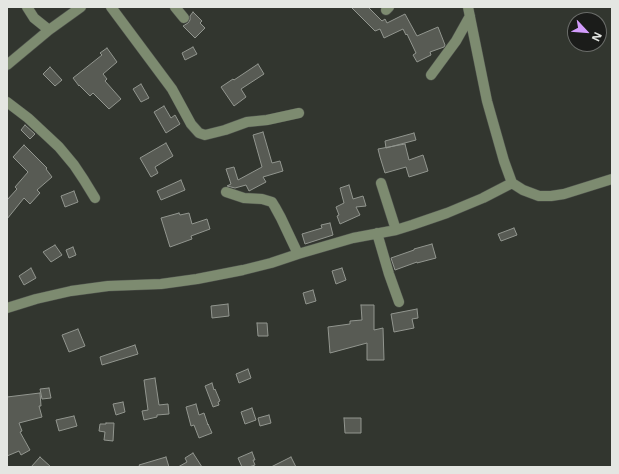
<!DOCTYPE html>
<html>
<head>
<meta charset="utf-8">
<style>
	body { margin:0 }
	#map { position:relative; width:619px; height:474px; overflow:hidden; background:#32362f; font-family:"Open Sans",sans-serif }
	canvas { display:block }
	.frame { position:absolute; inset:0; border:8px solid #e4e6e2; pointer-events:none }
	.north { position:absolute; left:567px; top:12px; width:40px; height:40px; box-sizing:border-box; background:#1b1c1a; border:1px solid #6b6d6a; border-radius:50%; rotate:116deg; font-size:11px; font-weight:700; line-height:16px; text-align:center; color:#e4e6e2 }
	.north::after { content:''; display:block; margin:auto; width:14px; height:18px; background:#d39cfc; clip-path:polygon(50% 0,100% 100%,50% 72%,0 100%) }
</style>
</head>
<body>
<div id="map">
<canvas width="619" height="474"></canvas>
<div class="frame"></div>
<div class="north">N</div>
</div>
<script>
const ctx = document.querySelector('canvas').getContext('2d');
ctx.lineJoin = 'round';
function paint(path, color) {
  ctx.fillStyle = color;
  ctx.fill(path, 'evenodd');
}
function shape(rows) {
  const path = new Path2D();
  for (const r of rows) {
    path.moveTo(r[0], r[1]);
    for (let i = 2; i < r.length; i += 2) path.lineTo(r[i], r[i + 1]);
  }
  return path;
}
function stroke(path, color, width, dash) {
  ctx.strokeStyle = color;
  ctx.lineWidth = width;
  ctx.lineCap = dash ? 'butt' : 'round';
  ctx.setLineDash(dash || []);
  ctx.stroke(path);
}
const building = shape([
	[351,7,368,7,382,21,385,19,387,23,405,14,417,36,438,27,445,45,444,47,430,52,431,55,417,62,413,55,416,53,407,34,406,35,403,29,384,38,380,29,375,31,351,7],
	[193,12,202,21,200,23,205,28,195,38,183,26,188,23,190,20,190,16,193,12],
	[193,47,197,54,185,60,182,53,193,47],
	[107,48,117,62,103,74,107,79,105,81,121,99,109,109,93,93,90,96,79,85,79,86,73,78,102,55,100,53,107,48],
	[258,64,264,74,241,89,246,97,234,106,221,87,233,79,234,80,258,64],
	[50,67,62,80,55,86,43,74,50,67],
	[141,84,149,98,141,102,133,89,141,84],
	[164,106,171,118,175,115,180,124,166,133,154,112,164,106],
	[25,125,35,134,30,139,21,130,25,125],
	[263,132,272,163,280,161,283,171,263,177,266,182,249,191,246,185,235,188,227,186,231,184,226,169,234,167,238,180,262,167,253,135,263,132],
	[414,133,416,140,386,148,385,141,414,133],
	[166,143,173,156,155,167,158,173,151,177,140,158,166,143],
	[405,144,409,160,423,155,428,171,409,177,406,167,385,173,380,157,378,149,405,144],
	[24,145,47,168,46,169,52,177,37,190,40,193,30,204,24,198,7,219,7,200,17,189,15,187,28,172,13,157,24,145],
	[181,180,185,190,161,200,157,191,181,180],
	[349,185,353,199,363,196,366,206,356,207,360,215,340,224,337,216,339,215,336,207,344,203,340,188,349,185],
	[74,191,78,202,65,207,61,196,74,191],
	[179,213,180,215,189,213,192,224,207,219,210,229,191,236,192,239,170,247,161,218,179,213],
	[330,223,333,235,305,244,302,234,322,228,321,225,330,223],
	[514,228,517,235,501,241,498,234,514,228],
	[432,244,436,258,417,263,417,262,395,270,391,258,414,250,414,249,432,244],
	[55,245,62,255,51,262,43,252,55,245],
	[73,247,76,255,69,258,66,250,73,247],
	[31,268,36,278,24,285,19,276,31,268],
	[342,268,346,280,336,284,332,271,342,268],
	[313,290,316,301,306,304,303,293,313,290],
	[228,304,229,316,212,318,211,306,228,304],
	[361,305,374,305,374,330,383,328,384,360,367,360,367,343,330,353,328,327,350,324,350,321,362,320,361,305],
	[417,309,418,318,412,319,414,328,394,332,391,314,417,309],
	[257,323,267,323,268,336,258,336,257,323],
	[78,329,85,346,69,352,62,335,78,329],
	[135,345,138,354,102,365,100,357,135,345],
	[248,369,251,378,239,383,236,374,248,369],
	[155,378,159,405,168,404,169,414,157,415,157,417,144,420,142,411,148,410,144,380,155,378],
	[212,383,214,390,215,389,220,401,218,402,219,405,213,407,205,386,212,383],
	[49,388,51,398,42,399,40,389,49,388],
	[40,393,41,406,39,406,42,417,19,423,22,431,20,432,30,450,21,455,19,451,7,456,7,397,40,393],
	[123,402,125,412,116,415,113,404,123,402],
	[196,404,199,415,204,413,208,425,208,424,212,433,199,438,194,425,191,426,186,407,196,404],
	[252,408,256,420,245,424,241,412,252,408],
	[269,415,271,423,260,426,258,418,269,415],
	[74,416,77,426,59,431,56,420,74,416],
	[344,418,361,418,361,433,345,433,344,418],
	[106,423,114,423,113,441,104,440,105,432,99,431,100,424,106,424,106,423],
	[252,452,255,460,253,460,255,465,249,467,242,467,238,458,252,452],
	[193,453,202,467,178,467,187,462,185,458,193,453],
	[40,457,51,467,31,467,40,457],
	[166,457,169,467,140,467,139,465,166,457],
	[291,457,296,467,271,467,291,457]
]);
paint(building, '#585b54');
stroke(building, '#92968f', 1);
const minor = shape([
	[27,7,34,18,49,30],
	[111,7,172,89,191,124,199,133,205,135,225,130,247,122,267,120,299,113],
	[175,7,184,18],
	[468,7,487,101,504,161,512,183,523,190,539,196,551,196,564,194,612,179],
	[386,10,389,7],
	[7,65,49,30,81,7],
	[431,75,456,41,470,16],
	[7,102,28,118,59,147,74,165,84,180,95,198],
	[381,183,396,230],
	[226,192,244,198,262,199,272,202,275,207,281,218,298,254],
	[377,233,389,274,399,302],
	[7,308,36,299,71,291,108,286,161,284,197,279,243,270,271,263,298,254,353,238,396,230,412,225,447,213,483,198,512,183]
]);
stroke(minor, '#4e524c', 11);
stroke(minor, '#7d8b70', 10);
</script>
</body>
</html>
